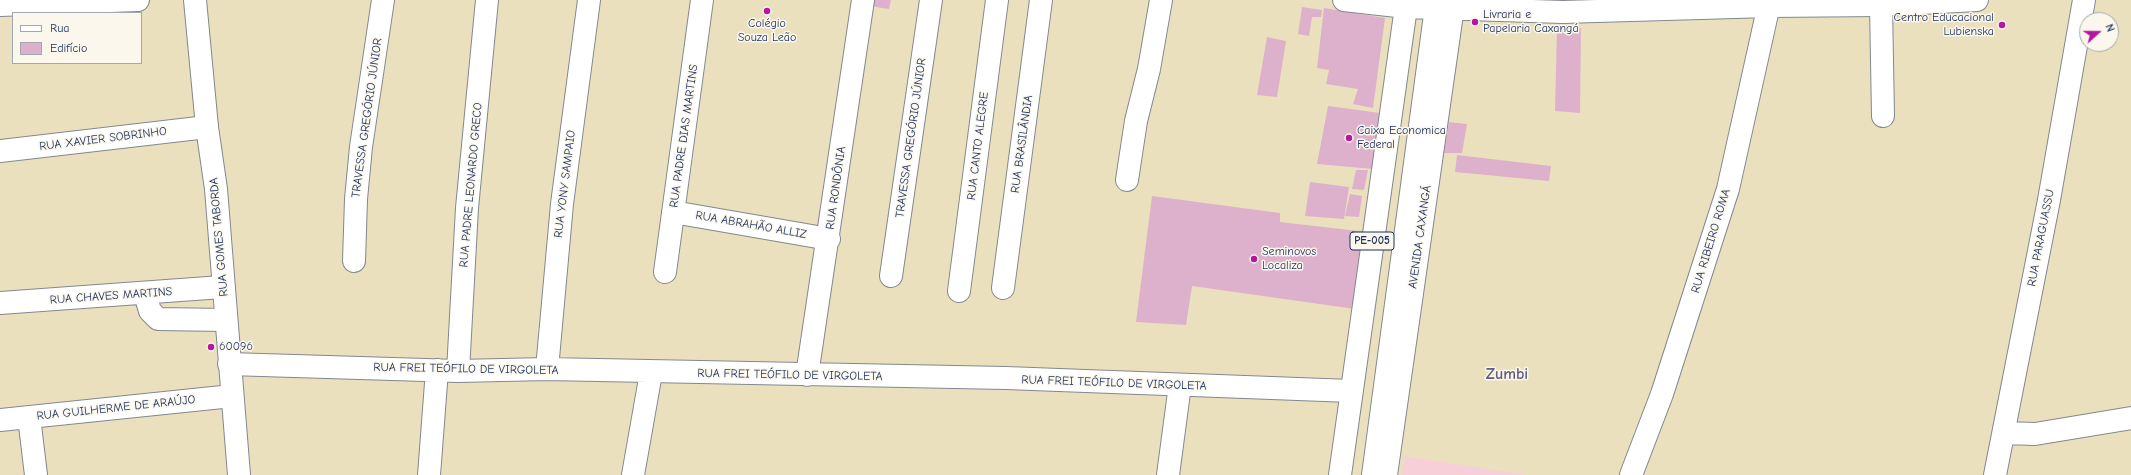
<!DOCTYPE html>
<html>
<head>
<meta charset="utf-8">
<style>
	body { margin:0 }
	#map { position:relative; width:2131px; height:475px; overflow:hidden; background:#ebe0be; font-family:"Comic Neue",sans-serif }
	canvas { display:block }
	.legend { position:absolute; left:12px; top:12px; width:130px; height:52px; box-sizing:border-box; background:#fbf7ec; border:1px solid #a1a7b3; margin:0; padding:5px 7px; list-style:none; font-size:12px; color:#1b2f5e }
	.legend li { display:flex; align-items:center; gap:8px; height:20px }
	.legend b { width:20px; border:1px solid #a1a7b3 }
	.north { position:absolute; left:2079px; top:12px; width:40px; height:40px; box-sizing:border-box; background:#fbf7ec; border:1px solid #a1a7b3; border-radius:50%; rotate:69deg; font-size:11px; font-weight:700; line-height:16px; text-align:center; color:#1b2f5e }
	.north::after { content:''; display:block; margin:auto; width:14px; height:18px; background:#b5179e; clip-path:polygon(50% 0,100% 100%,50% 72%,0 100%) }
</style>
</head>
<body>
<div id="map">
<canvas width="2131" height="475"></canvas>
<ul class="legend">
<li><b style="height:5px;background:#fff"></b>Rua</li>
<li><b style="height:11px;background:#ddb1cb"></b>Edifício</li>
</ul>
<div class="north">N</div>
</div>
<script>
const ctx = document.querySelector('canvas').getContext('2d');
ctx.lineJoin = 'round';
function paint(path, color) {
  ctx.fillStyle = color;
  ctx.fill(path, 'evenodd');
}
function shape(rows) {
  const path = new Path2D();
  for (const r of rows) {
    path.moveTo(r[0], r[1]);
    for (let i = 2; i < r.length; i += 2) path.lineTo(r[i], r[i + 1]);
  }
  return path;
}
function stroke(path, color, width, dash) {
  ctx.strokeStyle = color;
  ctx.lineWidth = width;
  ctx.lineCap = dash ? 'butt' : 'round';
  ctx.setLineDash(dash || []);
  ctx.stroke(path);
}
function drawText(font, color, halo, rows, align = 'center') {
  ctx.font = font + ' "Comic Neue",sans-serif';
  ctx.lineWidth = 3;
  ctx.setLineDash([]);
  ctx.textBaseline = 'middle';
  ctx.strokeStyle = halo;
  ctx.fillStyle = color;
  for (const [text, x, y, turn = 0] of rows) {
    ctx.save();
    ctx.translate(x, y);
    ctx.rotate((+turn || 0) * Math.PI / 180);
    ctx.textAlign = isNaN(turn) ? turn : align;
    if (halo) ctx.strokeText(text, 0, 0);
    ctx.fillText(text, 0, 0);
    ctx.restore();
  }
}
paint(shape([
	[1405,456,1526,475,1402,475]
]), '#f6cfd8');
paint(shape([
	[869,0,891,0,889,9,869,6],
	[1302,7,1322,10,1321,17,1312,17,1309,36,1298,34],
	[1324,8,1385,18,1373,108,1353,104,1358,89,1326,84,1329,70,1317,68],
	[1557,27,1581,28,1580,113,1555,111],
	[1267,37,1286,41,1277,97,1257,95],
	[1328,106,1380,113,1373,169,1317,164],
	[1449,122,1467,124,1462,153,1444,153],
	[1457,155,1551,166,1549,181,1455,172],
	[1356,170,1368,170,1364,190,1352,189],
	[1310,182,1349,187,1344,219,1305,216],
	[1350,194,1362,196,1359,217,1345,216],
	[1152,196,1280,213,1280,222,1367,232,1355,309,1192,286,1186,325,1136,322]
]), '#ddb1cb');
const minor = shape([
	[0,5,138,0],
	[1881,5,1883,116],
	[0,151,207,127],
	[1127,180,1136,121,1149,69,1161,0],
	[673,212,829,239],
	[354,261,356,199,361,147,383,0],
	[665,272,702,0],
	[891,276,931,0],
	[1003,288,1041,0],
	[959,291,997,0],
	[145,294,150,311,158,319,226,320],
	[0,303,222,287],
	[229,364,458,371,547,369,1006,378,1351,391],
	[547,369,562,204,589,0],
	[458,371,467,208,487,0],
	[807,375,863,0],
	[29,417,36,475],
	[0,420,232,396],
	[2004,433,2035,434,2131,418],
	[429,475,437,370],
	[633,475,651,373],
	[1168,475,1180,385],
	[1373,475,1437,0],
	[1631,475,1662,394,1728,189,1770,0],
	[1995,475,2049,200,2084,0]
]);
const major = shape([
	[195,0,207,127,216,189,239,475],
	[1344,0,1406,7,1563,12,1769,6,1881,5,1977,0],
	[1340,475,1407,0],
	[1386,475,1454,0]
]);
stroke(minor, '#83888e', 24);
stroke(major, '#83888e', 24);
stroke(minor, '#fff', 22);
stroke(major, '#fff', 22);
for (const [x, y, r, color] of [
	[767,11,4,"#b5179e"],
	[1475,22,4,"#b5179e"],
	[2002,25,4,"#b5179e"],
	[1349,138,4,"#b5179e"],
	[1254,259,4,"#b5179e"],
	[211,347,4,"#b5179e"]
]) {
  const dot = new Path2D();
  dot.arc(x, y, r, 0, 2 * Math.PI);
  ctx.fillStyle = color;
  ctx.fill(dot);
  stroke(dot, '#fbf7ec', 1.5);
}
for (const [x, y, w] of [
	[1372,241,44]
]) {
  const box = new Path2D();
  box.roundRect(x - w / 2, y - 9, w, 18, 3);
  ctx.fillStyle = '#fbf7ec';
  ctx.fill(box);
  stroke(box, '#1b2f5e', 1);
}
drawText('bold 11px', '#1b2f5e', null, [
	["PE-005",1372,241]
]);
drawText('12px', '#1b2f5e', '#fbf7ec', [
	["Livraria e",1483,15],
	["Papelaria Caxangá",1483,29],
	["Centro Educacional",1994,18,"right"],
	["Lubienska",1994,32,"right"],
	["Colégio",767,24,"center"],
	["Souza Leão",767,38,"center"],
	["Caixa Economica",1357,131],
	["Federal",1357,145],
	["Seminovos",1262,252],
	["Localiza",1262,266],
	["60096",219,347]
], 'left');
drawText('12px', '#1b2f5e', '#fbf7ec', [
	["TRAVESSA GREGÓRIO JÚNIOR",367,118,-82],
	["RUA PADRE DIAS MARTINS",684,136,-82],
	["TRAVESSA GREGÓRIO JÚNIOR",911,138,-82],
	["RUA XAVIER SOBRINHO",103,139,-7],
	["RUA BRASILÂNDIA",1022,144,-82],
	["RUA CANTO ALEGRE",978,146,-83],
	["RUA YONY SAMPAIO",565,184,-83],
	["RUA PADRE LEONARDO GRECO",471,185,-85],
	["RUA RONDÔNIA",836,188,-82],
	["RUA ABRAHÃO ALLIZ",751,225,10],
	["RUA GOMES TABORDA",219,237,-95],
	["AVENIDA CAXANGÁ",1420,237,-82],
	["RUA PARAGUASSU",2041,238,-79],
	["RUA RIBEIRO ROMA",1711,241,-73],
	["RUA CHAVES MARTINS",111,296,-4],
	["RUA FREI TEÓFILO DE VIRGOLETA",466,369,1],
	["RUA FREI TEÓFILO DE VIRGOLETA",790,375,1],
	["RUA FREI TEÓFILO DE VIRGOLETA",1114,383,2],
	["RUA GUILHERME DE ARAÚJO",116,408,-6]
]);
drawText('bold 16px', '#5f5c84', '#fbf7ec', [
	["Zumbi",1507,374]
]);
</script>
</body>
</html>
